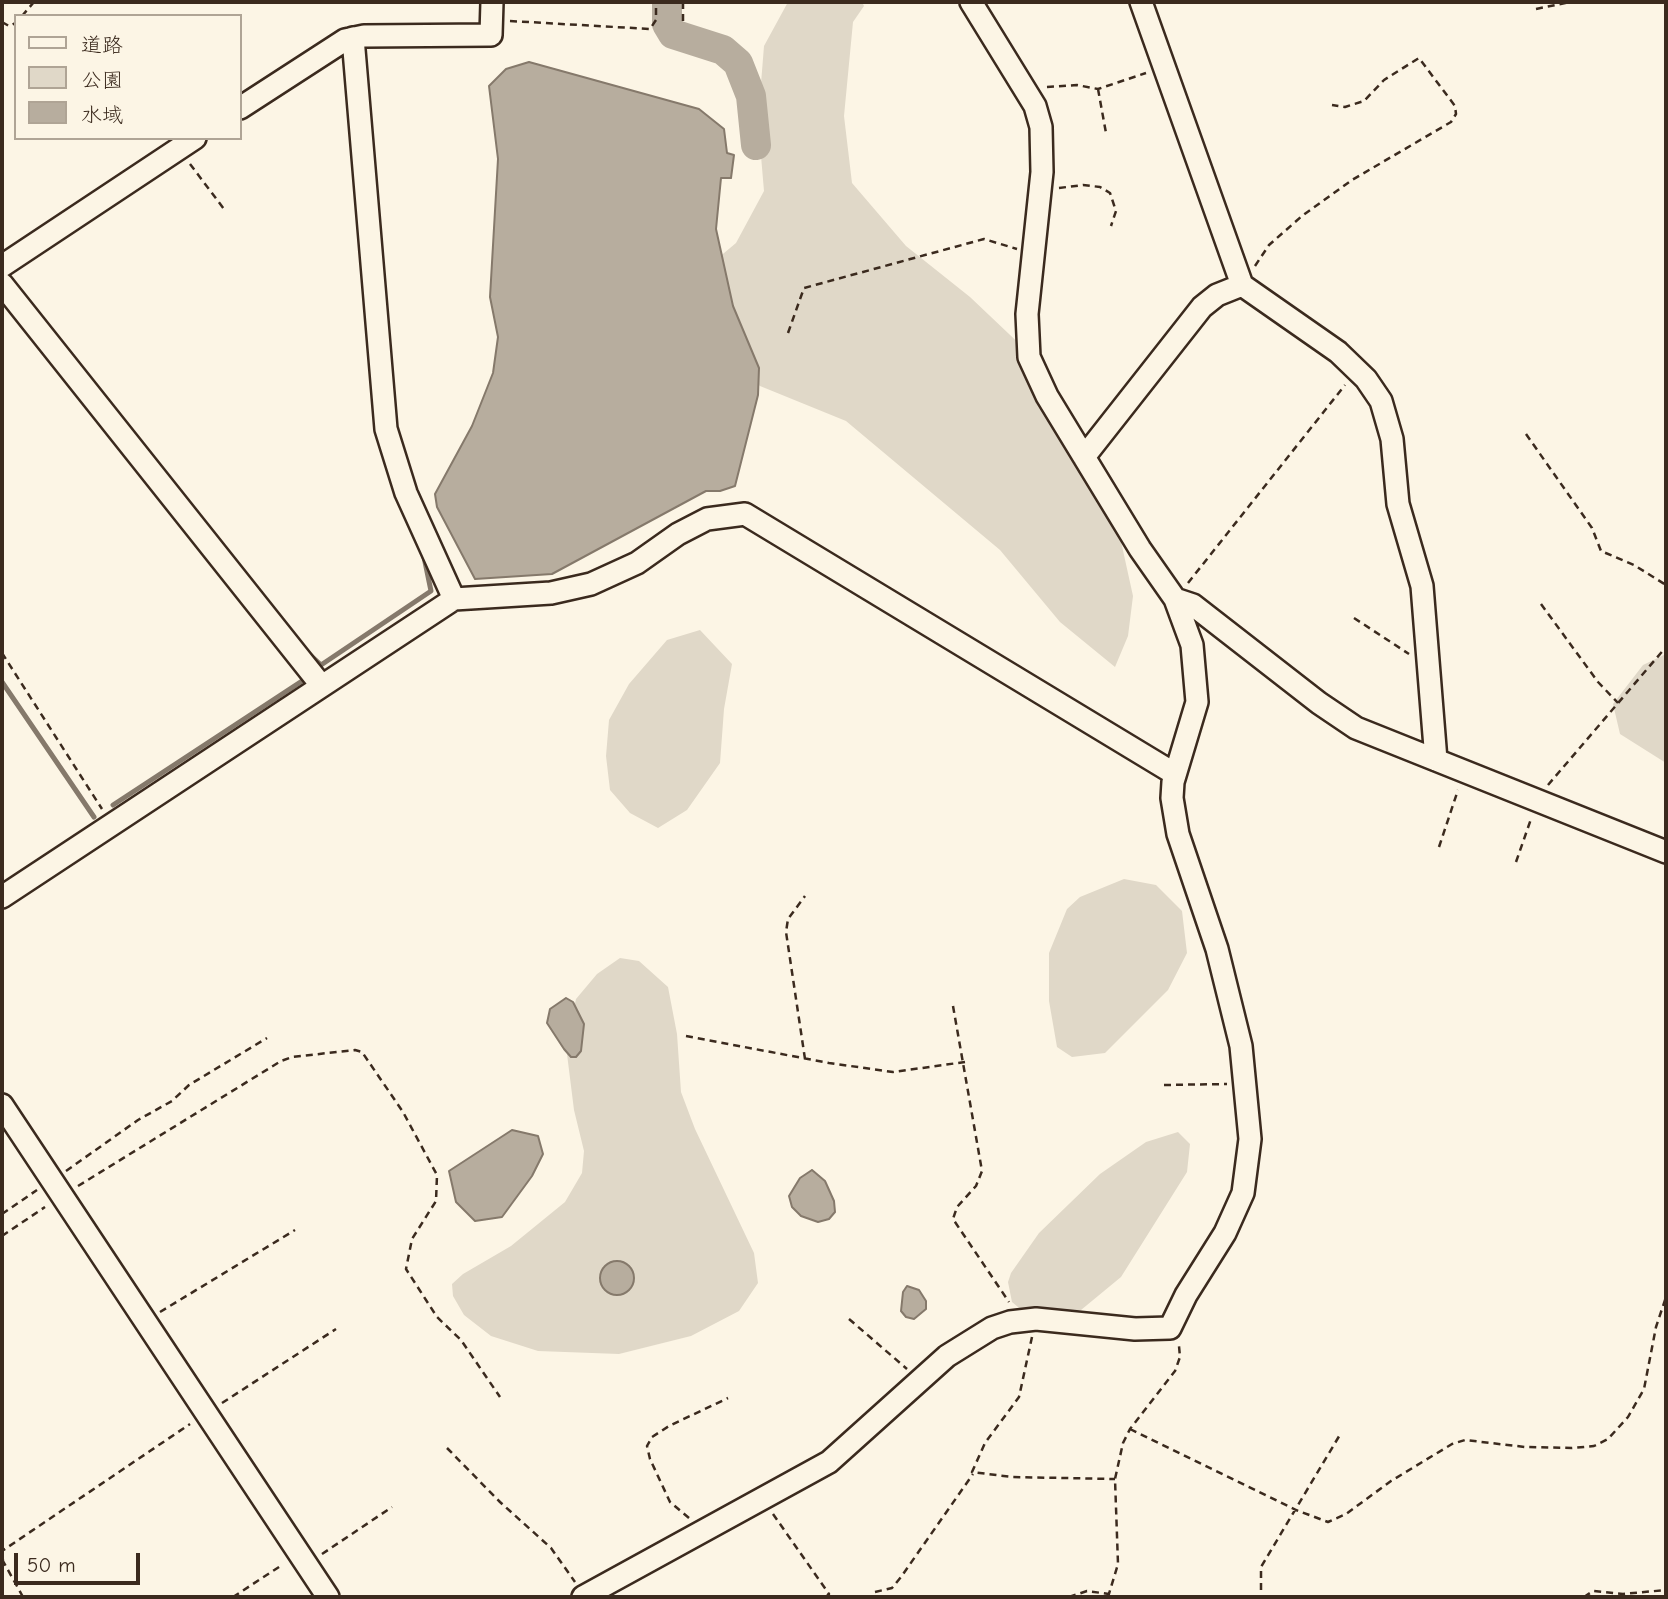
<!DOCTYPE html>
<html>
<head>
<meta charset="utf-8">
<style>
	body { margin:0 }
	#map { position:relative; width:1668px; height:1599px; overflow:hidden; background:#fcf5e5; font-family:"Comic Neue","Klee One",sans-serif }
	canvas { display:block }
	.frame { position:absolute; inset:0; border:4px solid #3b2a1e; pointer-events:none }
	.legend { position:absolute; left:14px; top:14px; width:228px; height:126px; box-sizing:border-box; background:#fcf5e5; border:2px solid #afa495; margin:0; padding:9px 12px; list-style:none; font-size:21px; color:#3b2a1e }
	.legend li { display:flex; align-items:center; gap:14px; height:35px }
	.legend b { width:35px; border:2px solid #afa495 }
	.scale { position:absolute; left:14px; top:1553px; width:126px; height:32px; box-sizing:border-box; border:4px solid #3b2a1e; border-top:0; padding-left:9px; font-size:21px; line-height:24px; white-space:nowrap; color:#3b2a1e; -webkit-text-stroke:5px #fcf5e5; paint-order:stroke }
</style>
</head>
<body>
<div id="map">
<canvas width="1668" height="1599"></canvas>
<div class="frame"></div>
<ul class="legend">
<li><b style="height:9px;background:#fcf5e5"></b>道路</li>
<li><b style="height:19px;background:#e0d8c8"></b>公園</li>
<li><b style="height:19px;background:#b7ad9e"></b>水域</li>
</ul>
<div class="scale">50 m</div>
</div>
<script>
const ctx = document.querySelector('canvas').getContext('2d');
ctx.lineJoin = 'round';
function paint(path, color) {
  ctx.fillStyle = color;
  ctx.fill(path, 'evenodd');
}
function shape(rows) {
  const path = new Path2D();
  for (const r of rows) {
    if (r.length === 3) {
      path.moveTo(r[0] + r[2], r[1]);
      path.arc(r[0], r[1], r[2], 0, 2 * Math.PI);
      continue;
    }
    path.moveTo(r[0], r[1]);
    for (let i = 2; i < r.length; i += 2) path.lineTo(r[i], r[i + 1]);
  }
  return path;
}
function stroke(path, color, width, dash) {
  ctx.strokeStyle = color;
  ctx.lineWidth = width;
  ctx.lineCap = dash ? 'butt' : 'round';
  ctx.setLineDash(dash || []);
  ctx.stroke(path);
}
paint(shape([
	[788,2,862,2,864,6,853,22,844,116,852,183,906,246,970,297,1028,352,1083,433,1113,505,1133,596,1128,636,1115,667,1060,622,1000,550,846,421,760,386,710,347,687,284,736,243,764,191,758,121,764,46],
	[700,630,732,664,724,709,720,763,687,810,658,828,630,813,610,790,606,756,609,720,629,684,667,640],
	[1666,654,1666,763,1620,734,1613,704,1643,665],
	[1124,879,1156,885,1182,911,1187,953,1168,990,1105,1053,1072,1057,1057,1047,1049,1001,1049,953,1067,909,1080,897],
	[620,958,639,961,668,987,677,1034,681,1092,695,1129,754,1253,758,1283,739,1311,691,1336,619,1354,538,1351,491,1336,464,1315,453,1296,452,1284,463,1274,511,1246,565,1202,582,1173,584,1151,574,1110,566,1046,576,999,597,974],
	[1178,1132,1190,1144,1187,1172,1121,1277,1081,1310,1030,1317,1012,1302,1008,1282,1011,1273,1039,1233,1100,1174,1146,1142]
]), '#e0d8c8');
const water = shape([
	[529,62,699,109,724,129,727,153,734,155,731,178,721,178,716,229,733,306,759,368,758,395,735,486,720,491,706,491,552,574,475,579,437,507,435,494,472,426,493,373,498,337,490,297,498,159,489,86,506,69,529,62],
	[566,998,573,1002,584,1024,581,1051,576,1057,571,1057,564,1049,547,1023,550,1009,566,998],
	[512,1130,538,1136,543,1154,532,1176,502,1217,475,1221,456,1202,449,1171,512,1130],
	[812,1170,825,1181,834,1201,835,1212,829,1219,818,1222,801,1216,792,1207,789,1196,800,1178,812,1170],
	[617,1278,17],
	[907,1286,919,1290,926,1301,926,1309,914,1319,906,1317,901,1311,903,1292,907,1286]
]);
paint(water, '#b7ad9e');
stroke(water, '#85796b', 2);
stroke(shape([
	[308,653,321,665,431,591,424,557],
	[2,682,94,817],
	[113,805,305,679]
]), '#85796b', 5);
stroke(shape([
	[667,2,667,24,673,34,723,50,738,63,751,96,756,145]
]), '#b7ad9e', 30);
const minor = shape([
	[1141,2,1242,285,1338,352,1366,379,1381,401,1392,439,1398,504,1422,586,1436,760],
	[353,38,386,429,406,493,454,599],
	[240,108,345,40,364,36,491,35,492,2],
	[2,266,195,138],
	[2,284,321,685],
	[1084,457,1202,307,1217,295,1242,285],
	[1175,599,1193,605,1319,703,1356,728,1666,852],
	[2,897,454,599,551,593,591,584,637,563,678,534,707,519,745,514,1175,774],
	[2,1105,328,1597],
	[583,1597,829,1462,947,1356,992,1328,1010,1322,1036,1319,1135,1329,1170,1328,1186,1295,1225,1233,1243,1193,1250,1139,1241,1046,1217,949,1178,834,1172,798,1173,782,1197,702,1192,645,1175,599,1140,549,1047,396,1029,357,1027,314,1042,172,1041,127,1035,106,971,2]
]);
stroke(minor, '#3b2a1e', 26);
stroke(shape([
	[683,2,683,22],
	[1536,9,1570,2],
	[22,16,34,2],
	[510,21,650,29,656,20,656,2],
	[2,22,9,26,16,23],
	[1047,87,1077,85,1098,89,1146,73],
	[1098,89,1106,133],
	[190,164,224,209],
	[1059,188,1083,185,1100,187,1110,193,1116,211,1111,226],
	[1255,266,1269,245,1302,216,1352,180,1451,122,1456,114,1455,106,1419,58,1384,80,1364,101,1345,107,1332,105],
	[788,333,804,288,984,239,1017,249],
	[1526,434,1592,528,1601,551,1634,565,1666,585],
	[1188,583,1345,385],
	[1541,604,1598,682,1618,703],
	[1354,618,1409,654],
	[2,653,102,809],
	[1548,785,1666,647],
	[1439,847,1458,790],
	[1516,862,1531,819],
	[953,1006,982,1171,976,1186,957,1207,953,1219,1009,1302],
	[686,1036,829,1063,893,1072,965,1062],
	[805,1059,786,932,788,919,805,896],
	[1164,1085,1227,1084],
	[66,1171,138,1120,172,1101,189,1085,267,1038],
	[78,1186,281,1061,292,1057,355,1050,362,1052,403,1112,437,1175,436,1201,412,1239,406,1269,437,1317,461,1340,500,1397],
	[2,1214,37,1190],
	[2,1236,45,1207],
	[160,1312,295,1230],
	[849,1319,907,1369],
	[1032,1337,1019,1397,985,1443,972,1472,1012,1477,1115,1479],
	[222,1403,336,1329],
	[1130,1429,1296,1510,1328,1522,1346,1514,1391,1481,1452,1444,1465,1440,1525,1447,1572,1448,1594,1446,1608,1439,1628,1417,1644,1389,1656,1327,1666,1297],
	[447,1448,500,1502,551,1548,575,1582],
	[773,1514,829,1594,826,1597],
	[689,1518,670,1502,650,1459,647,1446,652,1437,669,1426,728,1398],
	[322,1554,392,1507],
	[1261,1590,1261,1567,1341,1433],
	[875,1592,892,1588,901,1577,973,1474],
	[23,1597,3,1561,2,1551,190,1424],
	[233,1597,282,1565],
	[1069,1597,1087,1591,1109,1594],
	[1108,1597,1118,1564,1115,1479,1123,1443,1130,1429,1175,1371,1180,1357,1179,1346],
	[1584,1597,1593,1591,1623,1594,1666,1590]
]), '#3b2a1e', 2.5, [7, 5]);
stroke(minor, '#fcf5e5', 21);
</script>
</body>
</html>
